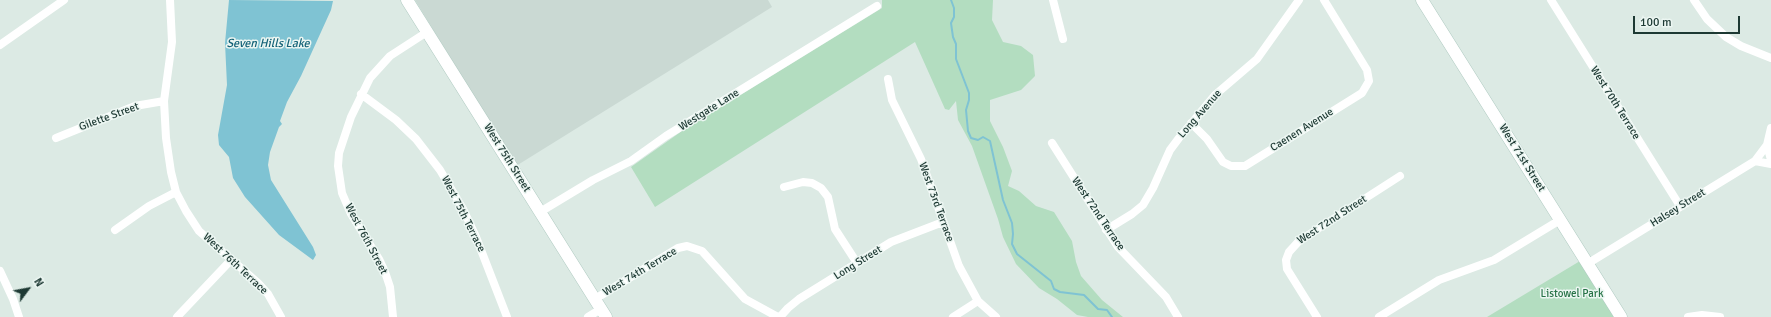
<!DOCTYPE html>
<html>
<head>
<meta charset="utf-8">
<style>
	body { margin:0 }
	#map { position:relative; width:1771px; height:317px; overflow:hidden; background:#dceae4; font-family:Signika,sans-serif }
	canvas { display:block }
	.north { position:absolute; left:8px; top:269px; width:40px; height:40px; -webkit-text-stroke:3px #ecf6f2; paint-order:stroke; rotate:58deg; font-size:11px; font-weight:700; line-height:16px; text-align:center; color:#1d3933 }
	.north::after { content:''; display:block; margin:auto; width:14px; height:18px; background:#1d3933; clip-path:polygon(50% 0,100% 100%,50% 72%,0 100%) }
	.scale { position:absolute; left:1633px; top:16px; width:107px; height:18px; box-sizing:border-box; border:2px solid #1d3933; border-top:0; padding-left:5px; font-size:12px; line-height:14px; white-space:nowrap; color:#1d3933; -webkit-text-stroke:3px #ecf6f2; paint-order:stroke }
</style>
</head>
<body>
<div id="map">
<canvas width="1771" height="317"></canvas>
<div class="north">N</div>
<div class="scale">100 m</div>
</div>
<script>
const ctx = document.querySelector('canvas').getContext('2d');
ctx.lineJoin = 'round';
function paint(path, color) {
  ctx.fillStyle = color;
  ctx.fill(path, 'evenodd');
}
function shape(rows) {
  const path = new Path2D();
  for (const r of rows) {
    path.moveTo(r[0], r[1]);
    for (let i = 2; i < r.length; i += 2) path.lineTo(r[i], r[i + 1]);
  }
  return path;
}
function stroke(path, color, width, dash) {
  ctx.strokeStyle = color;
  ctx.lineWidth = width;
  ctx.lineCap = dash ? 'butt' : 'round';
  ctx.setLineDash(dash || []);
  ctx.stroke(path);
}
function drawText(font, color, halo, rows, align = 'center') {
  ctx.font = font + ' Signika,sans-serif';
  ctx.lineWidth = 3;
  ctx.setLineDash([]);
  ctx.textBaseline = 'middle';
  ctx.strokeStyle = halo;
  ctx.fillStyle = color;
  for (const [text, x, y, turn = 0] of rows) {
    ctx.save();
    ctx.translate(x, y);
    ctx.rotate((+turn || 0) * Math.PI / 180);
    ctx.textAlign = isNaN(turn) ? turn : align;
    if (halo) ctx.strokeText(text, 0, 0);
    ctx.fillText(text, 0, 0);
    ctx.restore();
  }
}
paint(shape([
	[415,0,768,0,772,7,516,166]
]), '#cad9d3');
paint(shape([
	[882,0,993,0,992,20,1003,42,1021,46,1033,55,1035,76,1021,90,990,100,990,121,1003,147,1012,171,1008,186,1019,191,1036,206,1054,212,1072,241,1076,262,1081,276,1102,300,1123,317,1088,317,1077,315,1057,299,1039,288,1016,264,1003,237,998,219,972,146,958,120,956,101,949,110,945,109,915,42,655,207,631,167,682,131,882,8],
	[1580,261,1614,317,1487,317]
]), '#b3ddc0');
paint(shape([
	[229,0,333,1,331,10,301,76,287,102,280,121,282,124,279,127,270,152,268,165,271,180,313,247,316,255,313,260,279,235,245,197,233,178,229,157,219,145,218,135,227,85,225,43]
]), '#7fc3d3');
stroke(shape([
	[951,0,954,8,954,17,951,23,953,37,956,44,956,59,969,93,969,100,966,110,968,131,971,138,978,140,983,137,990,141,1003,200,1012,223,1013,234,1012,244,1017,254,1051,281,1054,289,1060,292,1084,295,1098,309,1107,310,1112,317]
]), '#7fc3d3', 2);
const secondary = shape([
	[407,0,606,317],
	[1422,0,1621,317]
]);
stroke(secondary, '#afcac1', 13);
stroke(shape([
	[170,0,172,42,164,101,166,138,171,172,176,192,186,211,199,231,258,283,268,294,281,317],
	[1053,0,1063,39],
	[1551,0,1680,206],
	[1694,0,1707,19,1726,37,1741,46,1771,58],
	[0,45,64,0],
	[888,79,892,100,921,159,959,266,978,301,996,317],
	[361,94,396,120,416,139,440,170,463,209,476,237,507,317],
	[1191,123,1207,139,1223,162,1231,166,1245,166,1362,93,1369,81,1367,70,1324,0],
	[1771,128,1767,145,1771,160],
	[56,138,135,106,164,101],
	[1052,143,1118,247,1166,297,1178,317],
	[1755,161,1767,145],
	[784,187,803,182,812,183,821,188,828,197,835,229,857,263],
	[540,212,593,180,631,161,666,136,877,6],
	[115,230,149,206,176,192],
	[1106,230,1132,214,1143,205,1153,188,1170,150,1179,138,1215,95,1257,59,1299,0],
	[1587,264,1755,161,1771,164],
	[0,271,13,299,19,317],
	[595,299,678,248,687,246,702,251,745,299,778,317],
	[177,317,231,260],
	[393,317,390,287,385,272,379,259,351,214,342,193,338,166,339,153,351,117,370,78,390,56,427,32],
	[588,317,601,309],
	[780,317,788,308,799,299,891,242,943,222],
	[953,317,978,301],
	[1317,317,1287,269,1286,260,1289,252,1299,241,1400,176],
	[1379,317,1439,280,1494,260,1560,220],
	[1688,317,1702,315,1720,317]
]), '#fff', 8);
stroke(secondary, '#fff', 12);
drawText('11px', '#1d3933', '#ecf6f2', [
	["West 70th Terrace",1615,103,58],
	["Westgate Lane",709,110,-32],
	["Long Avenue",1200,114,-49],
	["Gilette Street",109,117,-20],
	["Caenen Avenue",1302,130,-32],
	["West 75th Street",507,158,58],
	["West 71st Street",1522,158,58],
	["West 73rd Terrace",936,202,70],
	["Halsey Street",1678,208,-32],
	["West 75th Terrace",463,214,63],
	["West 72nd Terrace",1098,214,56],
	["West 72nd Street",1332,220,-33],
	["West 76th Street",366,239,62],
	["Long Street",858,263,-32],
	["West 76th Terrace",235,264,43],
	["West 74th Terrace",640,272,-31]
]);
drawText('11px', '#267246', '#ecf6f2', [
	["Listowel Park",1572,294]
]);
drawText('italic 12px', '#156378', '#ecf6f2', [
	["Seven Hills Lake",268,44]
]);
</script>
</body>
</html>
